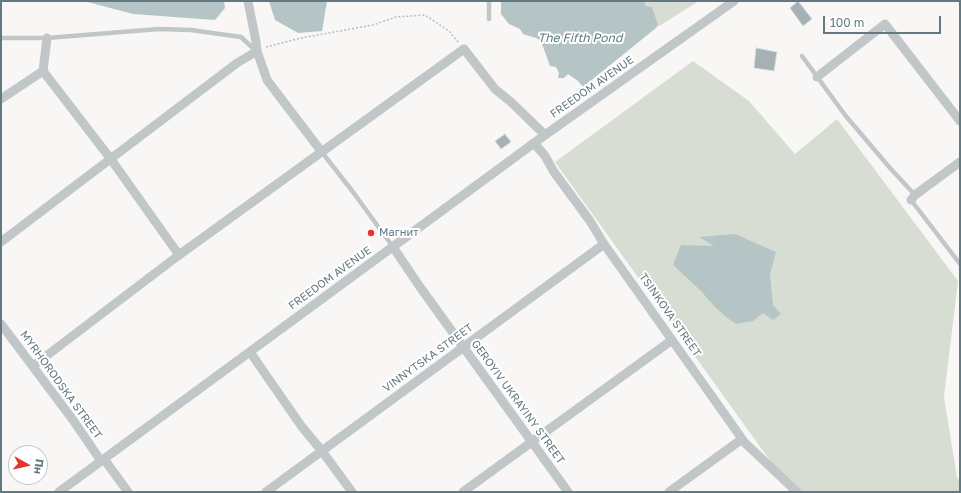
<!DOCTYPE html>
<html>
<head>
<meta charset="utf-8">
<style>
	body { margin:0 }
	#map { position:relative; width:961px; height:493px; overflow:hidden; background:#f8f7f5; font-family:"Golos Text",sans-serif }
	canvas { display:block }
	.frame { position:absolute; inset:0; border:2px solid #637880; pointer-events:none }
	.north { position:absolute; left:8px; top:445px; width:40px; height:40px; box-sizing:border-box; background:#fff; border:1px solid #c1c9cc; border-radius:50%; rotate:98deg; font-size:11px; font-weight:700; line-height:16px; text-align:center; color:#637880 }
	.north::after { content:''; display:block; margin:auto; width:14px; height:18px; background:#e3352a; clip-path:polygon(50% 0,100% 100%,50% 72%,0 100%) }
	.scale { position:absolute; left:823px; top:16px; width:118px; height:18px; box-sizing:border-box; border:2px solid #637880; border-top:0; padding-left:5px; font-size:12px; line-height:14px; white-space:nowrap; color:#637880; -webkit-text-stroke:3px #fff; paint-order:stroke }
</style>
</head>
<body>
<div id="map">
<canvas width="961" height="493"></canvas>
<div class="frame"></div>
<div class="north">Пн</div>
<div class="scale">100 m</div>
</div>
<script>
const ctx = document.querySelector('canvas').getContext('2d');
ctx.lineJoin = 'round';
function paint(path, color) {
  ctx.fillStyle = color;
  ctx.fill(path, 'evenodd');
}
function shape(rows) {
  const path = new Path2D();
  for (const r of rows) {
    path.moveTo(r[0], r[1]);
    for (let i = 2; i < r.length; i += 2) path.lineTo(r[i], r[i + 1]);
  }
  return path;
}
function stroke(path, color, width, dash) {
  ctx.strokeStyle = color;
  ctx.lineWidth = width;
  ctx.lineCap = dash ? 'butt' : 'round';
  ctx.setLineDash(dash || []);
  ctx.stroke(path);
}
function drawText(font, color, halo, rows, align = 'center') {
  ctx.font = font + ' "Golos Text",sans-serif';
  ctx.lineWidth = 4;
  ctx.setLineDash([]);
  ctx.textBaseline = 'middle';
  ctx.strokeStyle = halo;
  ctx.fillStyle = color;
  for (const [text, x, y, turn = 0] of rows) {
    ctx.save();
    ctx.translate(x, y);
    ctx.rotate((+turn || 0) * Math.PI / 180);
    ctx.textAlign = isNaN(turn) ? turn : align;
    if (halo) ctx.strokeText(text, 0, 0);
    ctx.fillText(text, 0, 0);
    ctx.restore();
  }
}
paint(shape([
	[644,1,699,1,656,28,658,24,652,7,646,6],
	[693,61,749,101,795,154,837,119,958,281,944,397,957,477,960,481,960,492,799,492,784,480,555,162]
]), '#d8ddd4');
paint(shape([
	[84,1,224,1,225,8,215,20,133,14],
	[269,1,327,1,322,31,298,33,275,20],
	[501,1,644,1,646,6,652,7,658,24,656,28,583,87,578,81,568,74,564,78,558,78,559,73,556,67,550,66,541,41,536,38,523,34,520,29,509,24,501,14],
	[735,234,776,252,770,274,773,305,781,314,773,320,763,313,753,321,736,324,726,317,714,306,701,291,673,265,681,245,714,246,699,237]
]), '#b5c5c6');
const building = shape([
	[798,1,812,19,803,26,790,8,798,1],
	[756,48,777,52,774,71,754,68,756,48],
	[505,134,511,142,501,149,495,141,505,134]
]);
paint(building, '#a5b1b4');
stroke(building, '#d9d9d7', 1);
stroke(shape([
	[266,47,301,38,373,25,396,17,425,15,449,31,459,43]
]), '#b9bdbf', 1.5, [2, 2]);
stroke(shape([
	[489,19,489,1],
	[1,38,47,38,159,29,191,30,241,37,255,50],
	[802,56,845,115,890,168,915,195],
	[321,151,353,192,393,247],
	[911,200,960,264]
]), '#c1c6c9', 4.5);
stroke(shape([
	[248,1,256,42,257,51,267,80,321,151],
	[47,38,43,71,110,158,179,255],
	[817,77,885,24,960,121],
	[1,99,43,71],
	[534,143,545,156,554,172,590,221,604,244,745,443,797,492],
	[911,200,915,195,960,162],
	[1,242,237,63,257,51],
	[393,247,420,287,568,492],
	[1,324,73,420,101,461],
	[250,352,302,427,322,451,352,492],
	[33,366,179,255,464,49,495,89,511,102,545,135],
	[104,459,128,492],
	[59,492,545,135,734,1],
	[266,492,604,244],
	[463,492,672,340],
	[669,492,742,439]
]), '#c1c6c9', 9);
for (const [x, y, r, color] of [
	[371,233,4,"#e3352a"]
]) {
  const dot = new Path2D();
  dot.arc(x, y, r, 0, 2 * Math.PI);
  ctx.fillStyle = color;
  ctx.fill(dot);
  stroke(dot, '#fff', 1.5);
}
drawText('11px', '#637880', '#fff', [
	["FREEDOM AVENUE",592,87,-35],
	["FREEDOM AVENUE",330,278,-36],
	["TSINKOVA STREET",670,315,55],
	["VINNYTSKA STREET",428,358,-36],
	["MYRHORODSKA STREET",61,385,54],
	["GEROYIV UKRAYINY STREET",518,402,54]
]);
drawText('11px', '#637880', '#fff', [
	["Магнит",379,233]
], 'left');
drawText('italic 12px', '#5e787b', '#fff', [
	["The Fifth Pond",580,38]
]);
</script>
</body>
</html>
